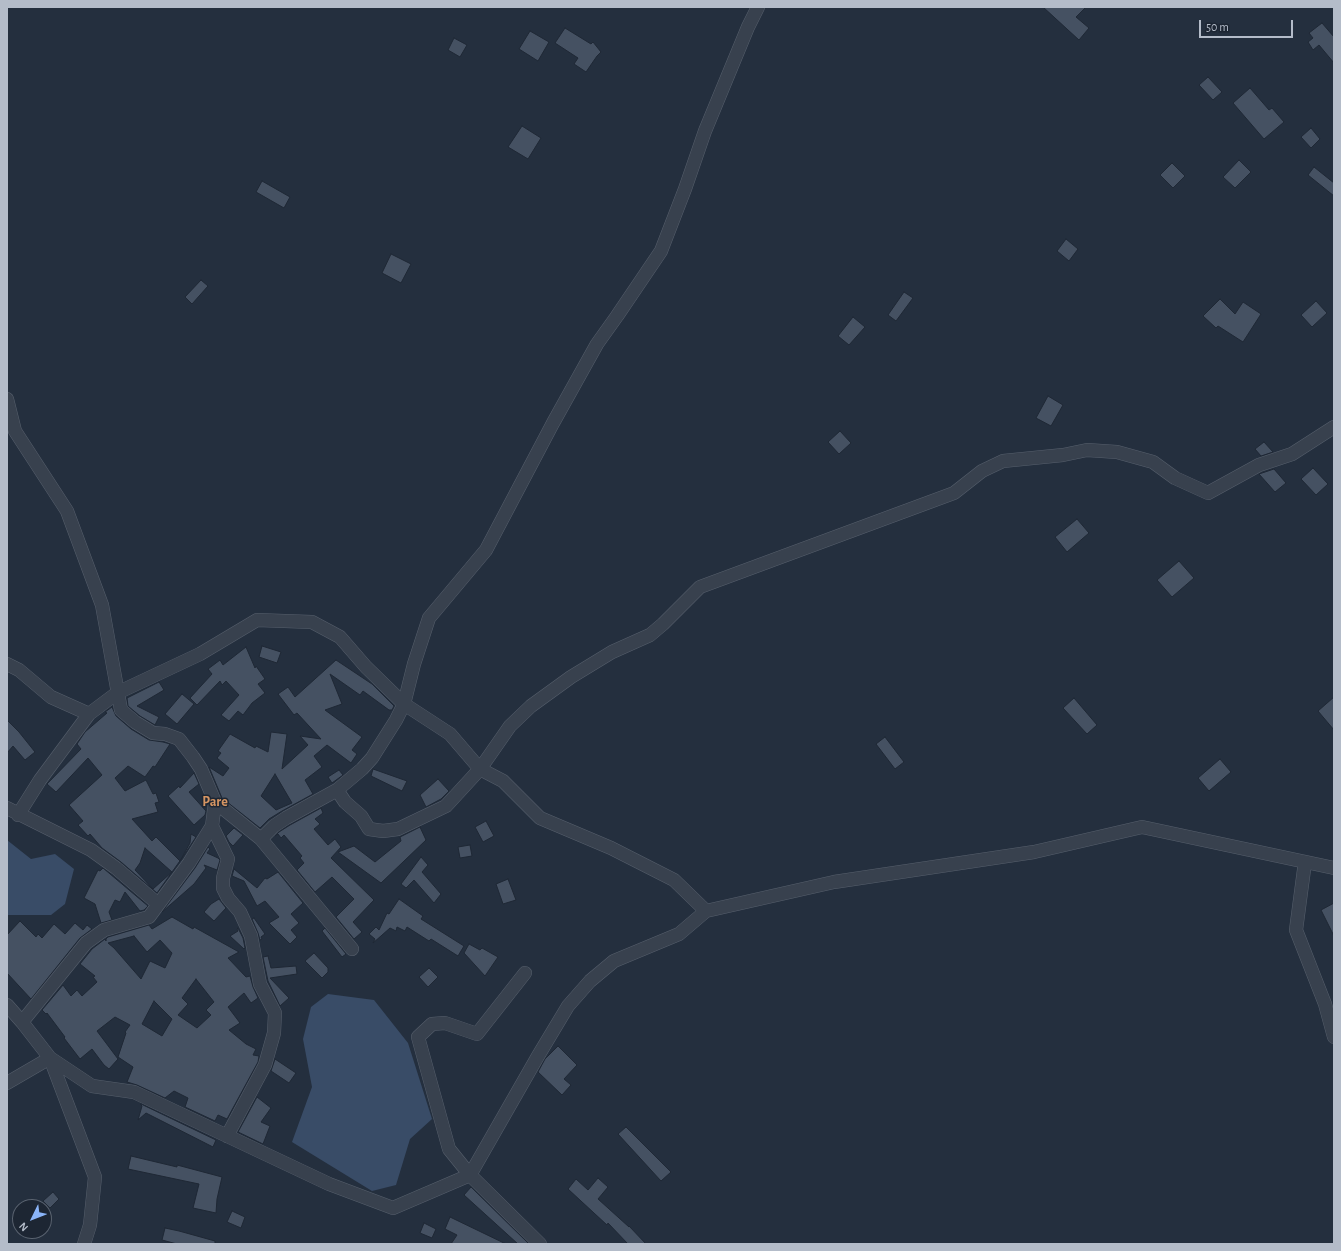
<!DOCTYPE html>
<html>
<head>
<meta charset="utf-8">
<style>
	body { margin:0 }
	#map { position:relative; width:1341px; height:1251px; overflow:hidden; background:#242f3e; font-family:"Alegreya Sans",sans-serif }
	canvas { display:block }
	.frame { position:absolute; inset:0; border:8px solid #b4bcc9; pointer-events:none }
	.north { position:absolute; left:12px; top:1199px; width:40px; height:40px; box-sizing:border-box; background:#1d2633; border:1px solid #59626f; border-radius:50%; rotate:227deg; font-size:11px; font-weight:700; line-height:16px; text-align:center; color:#b4bcc9 }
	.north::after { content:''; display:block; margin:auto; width:14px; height:18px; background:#8ab4f8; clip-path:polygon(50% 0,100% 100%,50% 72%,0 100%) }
	.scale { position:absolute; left:1199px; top:20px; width:94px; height:18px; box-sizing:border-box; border:2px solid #b4bcc9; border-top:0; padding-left:5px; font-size:12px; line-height:14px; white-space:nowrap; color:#b4bcc9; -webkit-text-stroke:3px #1d2633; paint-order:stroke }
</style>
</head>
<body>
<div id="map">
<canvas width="1341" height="1251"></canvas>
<div class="frame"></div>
<div class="north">N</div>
<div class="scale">50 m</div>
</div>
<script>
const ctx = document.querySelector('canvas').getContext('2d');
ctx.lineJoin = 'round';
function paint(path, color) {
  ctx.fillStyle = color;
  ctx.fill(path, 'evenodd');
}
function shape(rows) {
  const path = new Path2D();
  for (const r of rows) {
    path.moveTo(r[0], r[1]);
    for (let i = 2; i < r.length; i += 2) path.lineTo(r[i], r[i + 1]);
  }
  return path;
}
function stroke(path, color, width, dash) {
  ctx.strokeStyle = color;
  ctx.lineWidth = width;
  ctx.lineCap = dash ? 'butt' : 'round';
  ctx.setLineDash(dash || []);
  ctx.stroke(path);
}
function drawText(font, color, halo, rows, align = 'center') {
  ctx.font = font + ' "Alegreya Sans",sans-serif';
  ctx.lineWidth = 3;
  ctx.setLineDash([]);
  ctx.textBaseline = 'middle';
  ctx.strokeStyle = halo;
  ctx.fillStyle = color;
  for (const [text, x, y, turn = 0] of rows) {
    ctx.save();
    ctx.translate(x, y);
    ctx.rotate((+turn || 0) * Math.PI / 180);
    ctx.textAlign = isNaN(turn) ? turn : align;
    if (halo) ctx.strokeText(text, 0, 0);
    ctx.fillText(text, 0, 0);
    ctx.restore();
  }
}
paint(shape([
	[7,840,31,859,55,854,74,869,65,904,51,915,7,915],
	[328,994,374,1000,408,1043,432,1119,410,1139,396,1185,372,1191,292,1142,312,1087,303,1039,311,1007]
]), '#394c67');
const building = shape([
	[1043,7,1086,7,1076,17,1089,28,1079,40,1043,7],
	[1322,23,1334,37,1334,63,1319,45,1313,50,1308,42,1313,38,1309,33,1322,23],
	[565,28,591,44,593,42,601,52,597,56,586,72,574,64,578,58,555,43,565,28],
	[530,31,549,42,538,61,519,49,530,31],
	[454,38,467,45,460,57,448,50,454,38],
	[1208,77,1222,92,1213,100,1199,85,1208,77],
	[1250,88,1269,110,1272,108,1284,122,1264,139,1233,103,1250,88],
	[522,126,541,138,528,159,508,147,522,126],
	[1311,128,1320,139,1311,148,1301,137,1311,128],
	[1239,160,1251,172,1235,188,1223,177,1239,160],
	[1172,163,1185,176,1173,188,1160,175,1172,163],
	[1314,167,1334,183,1334,196,1308,175,1314,167],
	[262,181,290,197,284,208,256,192,262,181],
	[1066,239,1078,249,1069,261,1057,251,1066,239],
	[391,254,411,264,401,283,382,273,391,254],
	[201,280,208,286,192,304,185,297,201,280],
	[904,292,913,298,896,321,888,315,904,292],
	[1220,299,1235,314,1243,302,1261,314,1243,342,1218,326,1216,328,1203,316,1220,299],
	[1316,301,1327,313,1312,327,1301,315,1316,301],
	[853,317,865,327,849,345,838,336,853,317],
	[1048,396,1063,405,1051,426,1036,418,1048,396],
	[840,431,851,443,839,454,828,442,840,431],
	[1264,442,1273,452,1261,456,1255,449,1264,442],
	[1313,468,1328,484,1316,495,1301,479,1313,468],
	[1274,469,1286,483,1275,492,1259,474,1274,469],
	[1077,519,1089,533,1067,552,1055,537,1077,519],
	[1179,561,1194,578,1172,597,1157,580,1179,561],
	[262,646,281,652,277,663,259,657,262,646],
	[246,647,255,668,256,666,265,679,258,684,265,693,252,703,243,715,238,711,229,721,221,715,239,695,226,681,222,685,220,681,197,705,190,698,212,674,208,669,220,660,223,665,246,647],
	[336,660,372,684,394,706,392,710,389,710,363,691,360,695,330,674,342,704,325,710,362,737,352,750,357,754,351,763,327,745,314,756,322,767,305,780,313,794,282,811,269,819,260,828,222,798,209,767,223,776,229,768,217,758,221,753,218,751,230,734,255,748,256,746,268,752,271,732,287,734,282,769,308,745,300,736,321,739,297,713,294,715,278,694,288,687,295,697,336,660],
	[275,774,292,803,276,810,261,796,275,774],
	[159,682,164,690,137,706,159,717,155,725,140,716,128,706,127,698,159,682],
	[182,694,194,704,177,724,165,714,182,694],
	[1334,697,1334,730,1318,711,1334,697],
	[1074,698,1097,725,1087,734,1063,708,1074,698],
	[112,707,116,716,131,729,149,740,163,742,170,744,155,767,153,766,145,777,128,766,115,778,125,791,146,780,153,794,156,793,159,802,155,803,158,812,132,819,152,841,156,837,180,861,190,843,191,834,196,837,182,858,157,893,121,862,102,848,90,834,88,836,78,825,83,821,69,805,102,775,88,758,56,792,47,784,81,749,77,744,85,732,107,713,105,712,112,707],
	[145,848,172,872,153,889,135,870,140,863,145,848],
	[7,720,19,732,35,752,25,760,13,746,7,753,7,720],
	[885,737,904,762,895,769,876,744,885,737],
	[1220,759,1231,772,1209,791,1198,778,1220,759],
	[373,769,407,781,402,791,371,776,373,769],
	[339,770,343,775,332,783,328,777,339,770],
	[194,773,199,784,189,792,206,811,205,815,194,825,168,796,179,786,180,788,194,773],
	[438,779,449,791,441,799,426,807,420,795,438,779],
	[321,808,323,813,315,819,320,824,314,829,328,845,335,839,341,847,331,858,374,900,353,922,362,932,354,939,336,917,354,899,332,877,315,892,297,870,304,863,300,858,302,856,284,835,281,838,278,834,275,836,279,832,290,825,321,808],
	[486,821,494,836,483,842,475,827,486,821],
	[420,827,426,840,381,883,338,852,354,846,375,862,401,841,400,837,420,827],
	[234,828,243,835,233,846,229,842,226,836,234,828],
	[470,845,472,856,460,858,458,847,470,845],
	[208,847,210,849,207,853,218,858,220,860,217,870,204,865,206,868,194,884,162,912,195,868,208,847],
	[421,857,428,865,422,872,441,894,434,903,414,880,406,888,401,884,421,857],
	[103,868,148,906,144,910,140,911,125,892,120,902,115,900,109,912,112,920,101,923,95,904,84,898,98,870,100,871,103,868],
	[234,869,257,888,265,878,267,879,278,872,303,903,291,914,299,923,291,930,297,937,290,944,269,923,279,917,265,901,257,906,244,881,232,876,234,869],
	[508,879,516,900,503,904,496,884,508,879],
	[219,899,226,908,214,921,204,912,211,904,219,899],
	[399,899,423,916,421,919,464,946,458,956,431,939,429,941,407,927,405,931,397,927,396,931,390,928,373,943,375,939,369,934,376,927,379,930,387,913,389,914,399,899],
	[1334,903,1334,936,1321,910,1334,903],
	[172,917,193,929,194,927,239,952,228,958,246,977,250,976,253,987,258,998,251,1003,244,993,228,1007,240,1023,229,1030,246,1044,256,1049,253,1055,259,1056,258,1062,227,1119,218,1115,215,1121,185,1107,188,1098,174,1091,165,1098,137,1085,127,1082,133,1067,118,1057,126,1033,125,1032,130,1025,115,1017,97,1031,118,1059,109,1069,104,1065,92,1049,80,1059,64,1038,65,1037,47,1013,46,1014,42,1010,63,985,71,996,77,990,82,996,97,982,93,977,95,976,80,964,92,949,105,939,106,941,106,939,108,937,149,925,152,929,172,917],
	[134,936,147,952,160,940,172,953,165,968,150,961,141,979,114,948,108,943,134,936],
	[196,979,214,1002,206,1010,211,1015,197,1028,178,1015,188,1004,182,998,196,979],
	[154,1001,172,1019,162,1036,142,1024,154,1001],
	[254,918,265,934,261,937,262,939,260,940,258,933,252,919,254,918],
	[20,921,36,937,38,934,42,938,54,924,65,934,75,923,83,930,87,925,92,929,80,938,31,999,7,973,7,935,20,921],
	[238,928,243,938,245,948,244,949,230,936,238,931,237,929,238,928],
	[325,928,346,954,342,957,322,931,325,928],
	[469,944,480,950,482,948,498,957,485,976,464,953,469,944],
	[314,953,328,968,328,972,322,978,305,961,314,953],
	[268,956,271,968,296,966,297,974,270,978,289,998,280,1006,268,981,263,957,268,956],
	[429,968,438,977,428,987,419,977,429,968],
	[558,1046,577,1065,564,1079,571,1085,562,1095,538,1072,545,1059,558,1046],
	[275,1059,296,1073,289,1083,271,1071,275,1059],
	[257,1097,271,1108,261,1122,270,1126,263,1144,238,1132,257,1097],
	[141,1104,216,1140,213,1147,146,1113,138,1120,142,1106,141,1105,141,1104],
	[626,1127,671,1172,661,1181,618,1134,626,1127],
	[131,1156,177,1167,177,1165,222,1177,217,1199,216,1213,193,1208,199,1184,128,1169,131,1156],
	[598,1178,608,1187,598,1199,629,1227,629,1226,646,1244,628,1244,608,1223,607,1225,568,1189,576,1179,588,1190,598,1178],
	[471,1187,529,1244,518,1244,464,1195,471,1187],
	[53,1192,59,1199,50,1208,43,1201,53,1192],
	[232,1211,245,1217,241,1228,227,1222,232,1211],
	[450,1217,506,1244,451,1244,457,1235,445,1229,450,1217],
	[424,1223,436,1229,432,1238,420,1233,424,1223],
	[165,1228,179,1231,215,1241,215,1244,177,1244,162,1240,165,1228]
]);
paint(building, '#455162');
stroke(building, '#1f2835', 1);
const street = shape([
	[7,399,15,431,67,511,102,605,121,710,135,722,153,733,165,734,179,739,193,757,201,769,215,802,212,826,189,863,149,917,104,930,86,943,22,1022],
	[7,664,19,670,51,697,89,714,117,693,200,654,257,620,312,622,340,637,366,667,404,704,450,734,480,769,503,781,540,818,611,848,674,880,706,911,834,882,1034,852,1142,827,1334,868],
	[337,790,345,802,361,816,369,829,383,831,398,829,446,806,480,769,510,726,531,706,571,677,612,652,650,635,663,624,700,587,954,493,982,471,1003,461,1063,455,1087,450,1117,452,1153,462,1175,478,1208,493,1259,465,1292,454,1334,427],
	[215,802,261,839,352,949],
	[7,808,91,850,116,868,158,904],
	[18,815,40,780,89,714],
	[212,826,228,859,223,878,223,888,228,898,240,912,251,936,260,984,275,1013,274,1033,265,1065,227,1136],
	[261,839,274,826,286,818,337,790,362,769,372,758,396,720,404,704,414,664,429,618,486,550,553,423,597,344,617,316,661,251,685,189,705,131,748,27,758,7],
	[1305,862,1296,930,1325,1004,1334,1037],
	[525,973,477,1034,445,1023,432,1024,418,1037,449,1149,470,1175,540,1244],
	[7,1005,22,1022,50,1058,92,1086,134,1092,329,1184,393,1208,470,1175,538,1056,568,1006,590,981,614,961,679,934,706,911],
	[7,1083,50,1058,95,1177,90,1225,84,1244]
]);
stroke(street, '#565f6c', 14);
stroke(street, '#38414e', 13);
drawText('bold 14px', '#d59563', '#1d2633', [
	["Pare",215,802]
]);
</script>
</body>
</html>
